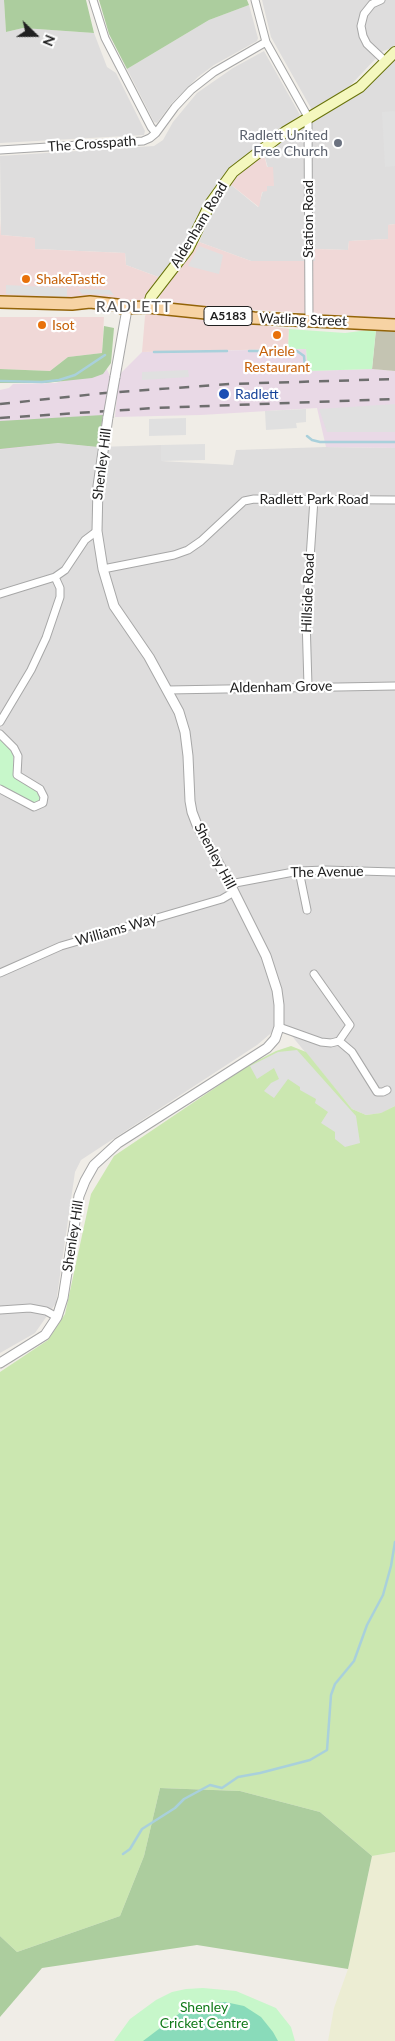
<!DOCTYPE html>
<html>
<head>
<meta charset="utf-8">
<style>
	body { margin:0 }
	#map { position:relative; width:395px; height:2041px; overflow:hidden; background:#f0ede7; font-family:Lato,sans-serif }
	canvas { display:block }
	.north { position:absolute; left:10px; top:10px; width:50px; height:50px; -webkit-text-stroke:4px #fff; paint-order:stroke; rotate:112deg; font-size:14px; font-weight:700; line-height:20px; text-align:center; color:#202020 }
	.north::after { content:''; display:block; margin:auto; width:18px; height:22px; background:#202020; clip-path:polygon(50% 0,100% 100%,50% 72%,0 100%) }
</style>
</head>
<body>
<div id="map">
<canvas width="395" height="2041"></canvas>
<div class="north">N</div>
</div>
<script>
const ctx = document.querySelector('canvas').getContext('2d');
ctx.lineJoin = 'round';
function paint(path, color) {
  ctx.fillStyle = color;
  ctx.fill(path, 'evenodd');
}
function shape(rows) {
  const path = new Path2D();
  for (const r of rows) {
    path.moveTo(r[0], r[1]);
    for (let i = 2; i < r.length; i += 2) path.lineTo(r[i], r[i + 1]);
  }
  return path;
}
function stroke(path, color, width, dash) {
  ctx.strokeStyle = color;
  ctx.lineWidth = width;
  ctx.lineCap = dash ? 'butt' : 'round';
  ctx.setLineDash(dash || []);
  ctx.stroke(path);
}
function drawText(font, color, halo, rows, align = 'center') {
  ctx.font = font + ' Lato,sans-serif';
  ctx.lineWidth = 4.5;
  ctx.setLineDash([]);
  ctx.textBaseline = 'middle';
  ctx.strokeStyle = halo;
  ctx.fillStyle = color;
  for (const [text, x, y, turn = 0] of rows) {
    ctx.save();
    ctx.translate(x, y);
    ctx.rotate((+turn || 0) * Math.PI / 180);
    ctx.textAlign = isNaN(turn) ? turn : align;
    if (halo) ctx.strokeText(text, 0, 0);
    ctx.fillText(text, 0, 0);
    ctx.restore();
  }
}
paint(shape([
	[0,0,4,0,6,32,23,28,94,33,107,67,116,73,145,131,144,135,0,143],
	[262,0,395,0,395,47,383,51,344,92,312,110,271,37],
	[249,5,258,38,257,41,214,65,198,77,171,104,157,123,154,122,127,69,209,20],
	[264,51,300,115,229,171,184,250,161,278,126,265,125,253,35,249,34,238,1,235,0,156,154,146,163,140,173,122,197,93,233,68],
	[395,56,395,111,385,166,395,166,395,224,388,225,389,239,349,241,348,250,316,249,315,261,251,261,199,242,213,210,230,184,258,207,263,191,267,186,273,186,264,154,314,117,355,96],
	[58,443,98,447,161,445,161,461,233,465,236,450,326,447,395,448,395,1106,382,1113,366,1115,352,1109,282,1024,257,1045,81,1160,75,1172,56,1303,35,1333,0,1353,0,449]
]), '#dedddd');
paint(shape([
	[264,154,267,167,273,167,274,186,267,186,267,191,262,192,259,207,230,184,246,168],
	[0,219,1,235,35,238,35,249,125,253,126,265,161,278,144,301,0,295],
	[395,224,395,319,165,304,160,300,160,293,199,242,251,261,315,261,315,249,348,250,349,241,388,239,388,225],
	[147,313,199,317,289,329,288,349,142,352,145,316],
	[0,317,104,317,102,353,68,357,50,371,0,369]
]), '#f0d8d7');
paint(shape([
	[306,349,308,371,372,369,395,371,395,448,326,447,317,408,201,415,115,417,119,375,142,352],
	[103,361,110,376,98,447,58,443,0,450,0,390,9,388,13,384,56,383,77,376]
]), '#e9d9e6');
paint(shape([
	[376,329,395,331,395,371,372,369]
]), '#c4c4b2');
paint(shape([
	[395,1852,395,2041,328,2041,334,2008,348,1969,372,1856]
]), '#ecedd3');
paint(shape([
	[291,1046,306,1052,352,1109,366,1115,381,1113,395,1106,395,1852,372,1856,320,1812,240,1791,160,1788,144,1856,120,1916,17,1952,0,1936,0,1372,48,1340,65,1314,91,1194,114,1156,249,1065,276,1051]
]), '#cbe7b0');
paint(shape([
	[4,0,86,0,94,33,23,28,6,32],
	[99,0,247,0,249,5,209,20,127,69,109,34],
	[104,326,114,328,111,363,103,374,92,378,45,383,0,383,0,369,50,371,68,357,102,353],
	[103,415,98,447,58,443,0,449,0,421],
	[160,1788,240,1791,320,1812,372,1856,348,1969,197,1945,42,1968,0,2017,0,1936,17,1952,120,1916,144,1856]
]), '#accd9e');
paint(shape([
	[289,329,345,333,376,329,372,369,308,371,306,349,288,349],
	[0,739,8,744,13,753,14,776,39,792,41,800,34,805,0,786],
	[203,1988,236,1991,276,2008,291,2027,295,2041,114,2041,130,2019,156,2000,172,1992,186,1989]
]), '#c7f7ca');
paint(shape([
	[225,2002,244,2006,261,2017,273,2032,278,2041,143,2041,180,2013,203,2004]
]), '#89dbba');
paint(shape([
	[395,111,395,166,385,167,382,112],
	[199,246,223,255,219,274,188,266],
	[6,285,67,288,67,297,6,294],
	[78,289,110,290,114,295,82,294],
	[188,370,189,377,142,380,142,372],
	[395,404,395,432,327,432,319,409],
	[306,409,306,422,296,423,297,428,266,430,265,411],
	[186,418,186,435,149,436,149,419],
	[205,444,205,460,161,461,161,445],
	[297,1050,356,1116,360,1143,345,1147,335,1139,335,1132,321,1123,328,1112,315,1103,316,1099,300,1090,300,1087,288,1079,274,1098,264,1091,271,1083,279,1079,274,1068,257,1079,250,1066,278,1052]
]), '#e0e0e0');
stroke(shape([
	[249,351,297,351,304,356,305,368],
	[154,352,227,351],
	[0,381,42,382,59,380,75,375,105,355],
	[307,436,312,440,320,442,395,442],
	[123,1854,130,1849,142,1829,175,1808,184,1799,210,1785,222,1788,238,1777,260,1773,310,1760,327,1750,331,1695,335,1684,354,1661,367,1625,383,1595,391,1566,395,1542]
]), '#a9d0db', 2.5);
const minor = shape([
	[93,0,105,38,151,127,156,133],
	[255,0,266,42,308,117,309,321],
	[381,0,372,4,364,14,361,26,363,36,367,44,385,61],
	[0,150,143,141,150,138,156,133,175,107,191,90,214,72,266,42],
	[103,569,174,555,188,550,201,541,244,501,254,499,395,500],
	[0,594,55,577,65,570,85,540,97,531],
	[308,686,306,618,314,499],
	[168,690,395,686],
	[0,722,31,670,46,638,60,597,60,588,55,577],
	[0,734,14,748,18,756,17,775,40,789,44,797,43,803,34,807,0,789],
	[299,871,307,910],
	[230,884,299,871,325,870,395,872],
	[0,973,61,946,222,899,234,892],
	[314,974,350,1025,339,1041],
	[279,1027,321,1042,331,1043,339,1041,352,1052,377,1092,383,1092,387,1090],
	[0,1310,30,1308,46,1311,57,1317]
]);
const tertiary = shape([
	[115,377,127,309],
	[0,1363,45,1335,57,1317,63,1298,79,1196,85,1181,94,1165,118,1143,267,1048,275,1039,279,1027,279,1005,277,990,266,956,230,884,197,825,192,812,190,801,188,756,185,732,179,712,149,657,114,606,103,569,97,531,98,486,108,417]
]);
const secondary = shape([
	[148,307,151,297,188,249,210,204,233,172,285,132,360,87,395,52]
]);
const primary = shape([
	[0,302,72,304,90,302,117,305,122,308,148,307,254,318,395,325]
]);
stroke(minor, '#a7a7a7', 9);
stroke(tertiary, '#a7a7a7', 11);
stroke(secondary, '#69730b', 12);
stroke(primary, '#946408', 14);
stroke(minor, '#fff', 7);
stroke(tertiary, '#fff', 9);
stroke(secondary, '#f4f7be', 10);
stroke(primary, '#f7d3a4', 11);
stroke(shape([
	[0,404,105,393,230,384,395,379],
	[0,418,155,408,395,399]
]), '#6e6e6e', 2.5, [10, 10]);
const tertiaryBridge = shape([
	[108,417,115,377]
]);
stroke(tertiaryBridge, '#a7a7a7', 11, []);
stroke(tertiaryBridge, '#fff', 9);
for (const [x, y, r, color] of [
	[338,143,5,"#6b7280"],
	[26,279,5,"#e8710a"],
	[42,325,5,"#e8710a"],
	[277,335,5,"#e8710a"],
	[224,394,6,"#1a4fb4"]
]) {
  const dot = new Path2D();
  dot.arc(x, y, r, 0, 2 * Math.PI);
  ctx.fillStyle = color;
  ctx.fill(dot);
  stroke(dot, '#fff', 2);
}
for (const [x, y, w] of [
	[228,316,48]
]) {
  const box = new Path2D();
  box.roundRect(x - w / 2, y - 9.5, w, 19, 4);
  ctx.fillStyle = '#fff';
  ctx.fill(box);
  stroke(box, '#202020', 1);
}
drawText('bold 12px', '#202020', null, [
	["A5183",228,316]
]);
drawText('14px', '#5b616d', '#fff', [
	["Radlett United",328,135],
	["Free Church",328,151]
], 'right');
drawText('14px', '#202020', '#fff', [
	["The Crosspath",92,144,-4],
	["Station Road",308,219,-90],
	["Aldenham Road",199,225,-59],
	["Watling Street",303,320,2],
	["Shenley Hill",102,464,-83],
	["Radlett Park Road",314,499],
	["Hillside Road",308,593,-88],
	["Aldenham Grove",281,687,-1],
	["Shenley Hill",215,856,62],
	["The Avenue",327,872,-1],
	["Williams Way",116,930,-16],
	["Shenley Hill",73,1236,-81]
]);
drawText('14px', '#c56008', '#fff', [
	["ShakeTastic",36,279],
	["Isot",52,325],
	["Ariele",277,351,"center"],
	["Restaurant",277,367,"center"]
], 'left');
drawText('14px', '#164399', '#fff', [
	["Radlett",235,394]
], 'left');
drawText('14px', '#117a19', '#fff', [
	["Shenley",204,2007],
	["Cricket Centre",204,2023]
]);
ctx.letterSpacing = '1px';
drawText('16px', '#535353', '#fff', [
	["RADLETT",134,307]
]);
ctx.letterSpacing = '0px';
</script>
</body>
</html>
